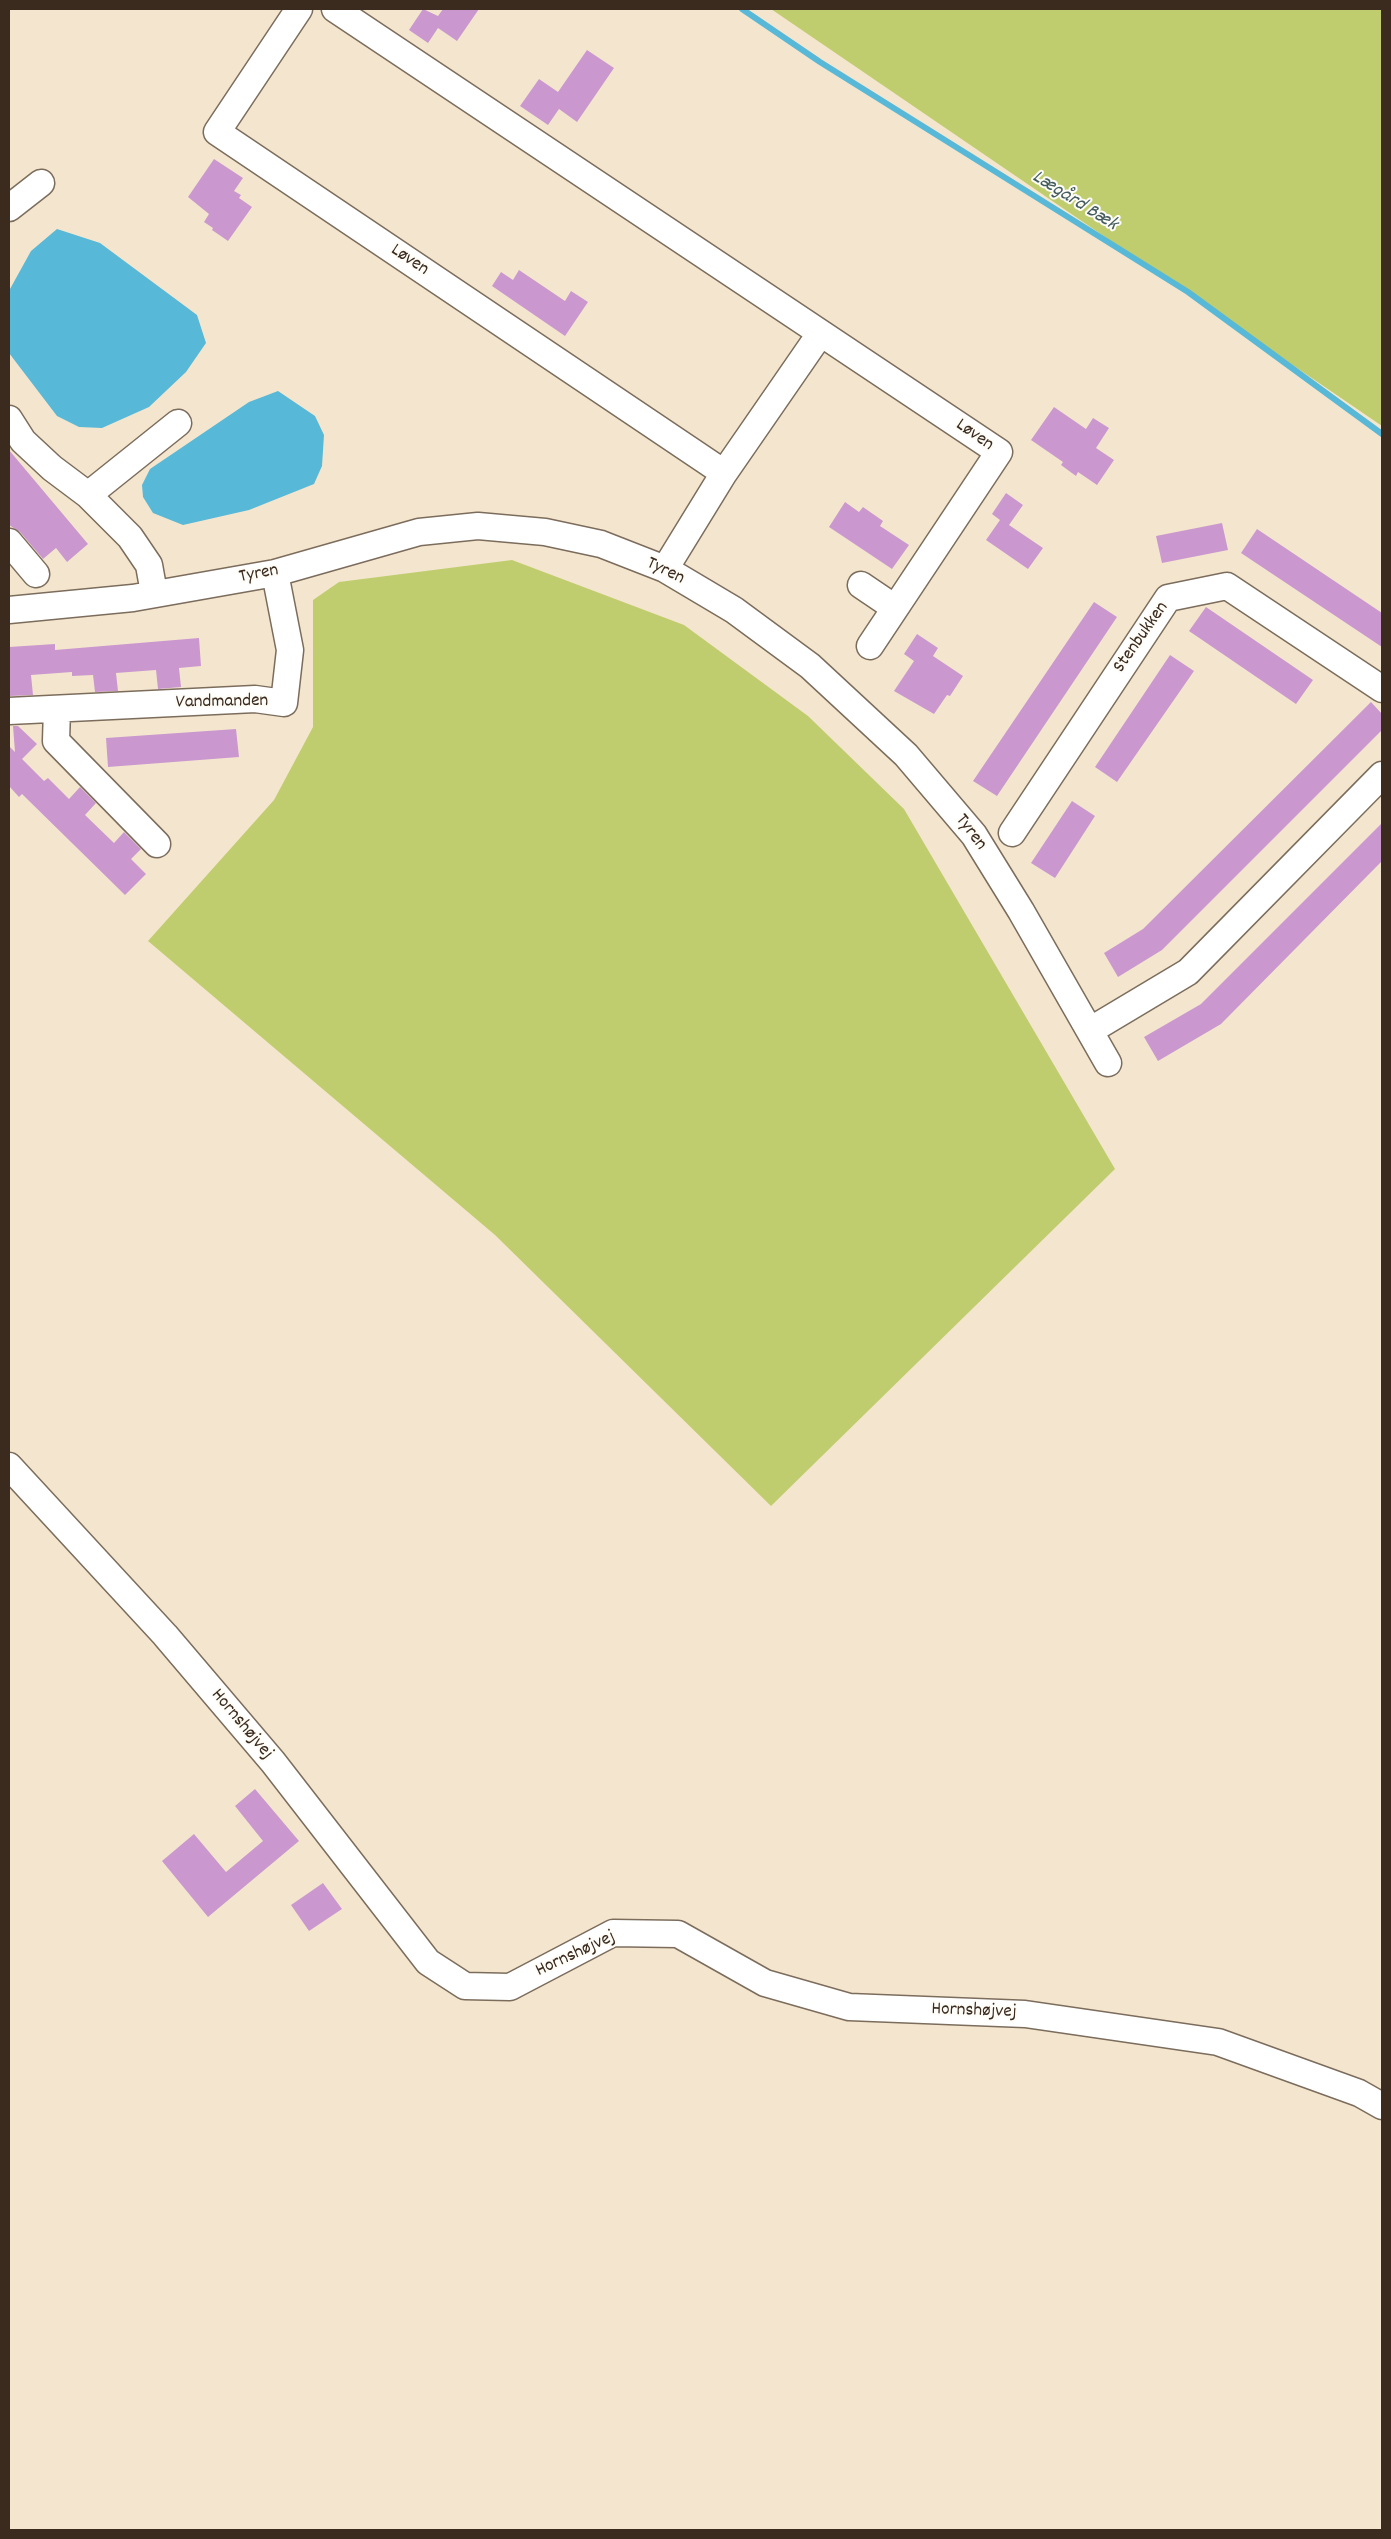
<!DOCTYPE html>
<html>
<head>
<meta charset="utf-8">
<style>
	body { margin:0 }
	#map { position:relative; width:1391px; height:2539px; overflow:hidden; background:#f4e6ce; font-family:Dekko,sans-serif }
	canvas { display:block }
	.frame { position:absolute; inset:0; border:10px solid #3b2a1e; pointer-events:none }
</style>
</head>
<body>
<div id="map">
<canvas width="1391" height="2539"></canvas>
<div class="frame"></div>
</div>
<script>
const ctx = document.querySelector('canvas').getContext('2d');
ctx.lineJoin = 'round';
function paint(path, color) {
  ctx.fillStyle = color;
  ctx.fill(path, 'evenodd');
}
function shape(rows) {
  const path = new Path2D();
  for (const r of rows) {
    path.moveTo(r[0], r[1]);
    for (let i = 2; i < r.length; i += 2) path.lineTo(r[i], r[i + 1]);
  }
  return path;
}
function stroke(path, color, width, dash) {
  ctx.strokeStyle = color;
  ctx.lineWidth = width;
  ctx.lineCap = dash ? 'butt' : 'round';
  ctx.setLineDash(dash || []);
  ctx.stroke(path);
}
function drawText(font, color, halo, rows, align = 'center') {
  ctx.font = font + ' Dekko,sans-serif';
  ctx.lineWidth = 4;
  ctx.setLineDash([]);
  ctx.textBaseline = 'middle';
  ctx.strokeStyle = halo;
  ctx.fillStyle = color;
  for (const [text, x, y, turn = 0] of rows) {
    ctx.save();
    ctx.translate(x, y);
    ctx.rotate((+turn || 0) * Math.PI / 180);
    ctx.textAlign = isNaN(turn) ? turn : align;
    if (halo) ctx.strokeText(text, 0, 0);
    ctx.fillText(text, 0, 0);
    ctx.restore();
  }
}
paint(shape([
	[771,9,1382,9,1382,426],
	[512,560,684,625,808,716,904,809,1115,1169,771,1506,495,1235,148,941,274,800,313,727,313,600,339,582]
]), '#c0cd6e');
paint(shape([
	[57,229,100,243,197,315,206,343,186,372,149,407,102,428,79,427,57,416,9,353,10,289,31,251],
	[278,391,315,416,324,435,322,466,314,484,249,510,183,525,153,513,143,497,142,485,150,469,249,402]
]), '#58b8d7');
stroke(shape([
	[742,9,820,62,1188,292,1382,434]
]), '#58b8d7', 6);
paint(shape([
	[423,9,438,16,443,9,479,9,457,41,438,28,428,43,409,30],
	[587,50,614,68,577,122,559,109,548,125,520,106,539,79,558,92],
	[214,159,243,178,234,191,241,195,239,198,252,207,228,241,212,230,213,228,204,222,209,214,188,197],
	[519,270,565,301,571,291,588,302,565,336,492,286,501,272,513,280],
	[1054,407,1086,429,1093,418,1109,428,1096,448,1114,460,1097,485,1078,472,1076,476,1061,465,1063,462,1031,440],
	[9,450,88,544,67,562,56,548,43,559,20,532,9,525],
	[1006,493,1023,505,1009,525,1043,548,1028,569,986,540,1000,520,992,514],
	[845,502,859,512,863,507,883,521,880,526,909,545,892,569,829,527],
	[1222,523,1228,550,1162,563,1156,536],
	[1257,529,1382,613,1382,647,1241,553],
	[1094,602,1117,617,997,796,973,781],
	[1206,607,1313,680,1296,704,1189,631],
	[917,634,938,648,933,656,963,676,950,696,947,695,934,714,894,691,914,661,904,654],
	[199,638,201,666,179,668,181,687,158,689,156,670,116,673,118,691,95,692,93,675,72,676,72,672,31,675,33,695,10,696,9,647,55,644,55,650],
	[1170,655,1194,671,1117,782,1095,767],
	[1371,702,1382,714,1382,730,1162,950,1118,977,1104,953,1143,929],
	[13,726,18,726,37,744,22,759,44,781,48,778,69,799,80,787,96,803,85,815,114,843,124,832,141,849,131,859,146,874,125,895,22,794,19,797,9,786,9,746,15,752],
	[236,729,239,757,108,767,106,738],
	[1072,801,1095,816,1055,878,1031,863],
	[1382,823,1382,861,1221,1024,1158,1061,1144,1037,1201,1004],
	[255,1789,299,1841,208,1917,162,1861,194,1834,226,1872,263,1841,235,1806],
	[323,1883,342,1909,309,1931,291,1905]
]), '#ca98cf');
const minor = shape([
	[299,9,217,132,724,473],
	[335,9,999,452,870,646],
	[9,208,41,183],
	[9,419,23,441,52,468,88,495,130,537,149,565,154,593],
	[88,495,178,423],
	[9,542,36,574],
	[665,569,724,473,820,334],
	[861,585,895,608],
	[9,610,133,598,275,573,419,532,478,526,545,532,601,544,665,569,734,610,810,666,906,755,974,835,1021,911,1108,1063],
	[57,709,56,741,157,844],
	[9,711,255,699,284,703,290,650,275,573],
	[1012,833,1168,598,1227,586,1382,689],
	[1091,1030,1188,972,1382,775],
	[9,1466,165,1635,273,1762,428,1962,465,1986,510,1987,613,1933,678,1934,765,1983,849,2007,1025,2014,1218,2042,1359,2093,1382,2106]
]);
stroke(minor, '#7c6c5c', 29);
stroke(minor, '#fff', 26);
drawText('19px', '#3b2a1e', '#fdfcf7', [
	["Løven",409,261,34],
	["Løven",974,436,35],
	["Tyren",665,572,26],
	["Tyren",259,575,-11],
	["Stenbukken",1142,638,-55],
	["Vandmanden",222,703,-1],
	["Tyren",970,833,53],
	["Hornshøjvej",241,1725,50],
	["Hornshøjvej",576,1955,-25],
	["Hornshøjvej",974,2012,2]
]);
drawText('italic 20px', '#455c5f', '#fdfcf7', [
	["Lægård Bæk",1074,202,32]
]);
</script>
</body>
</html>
